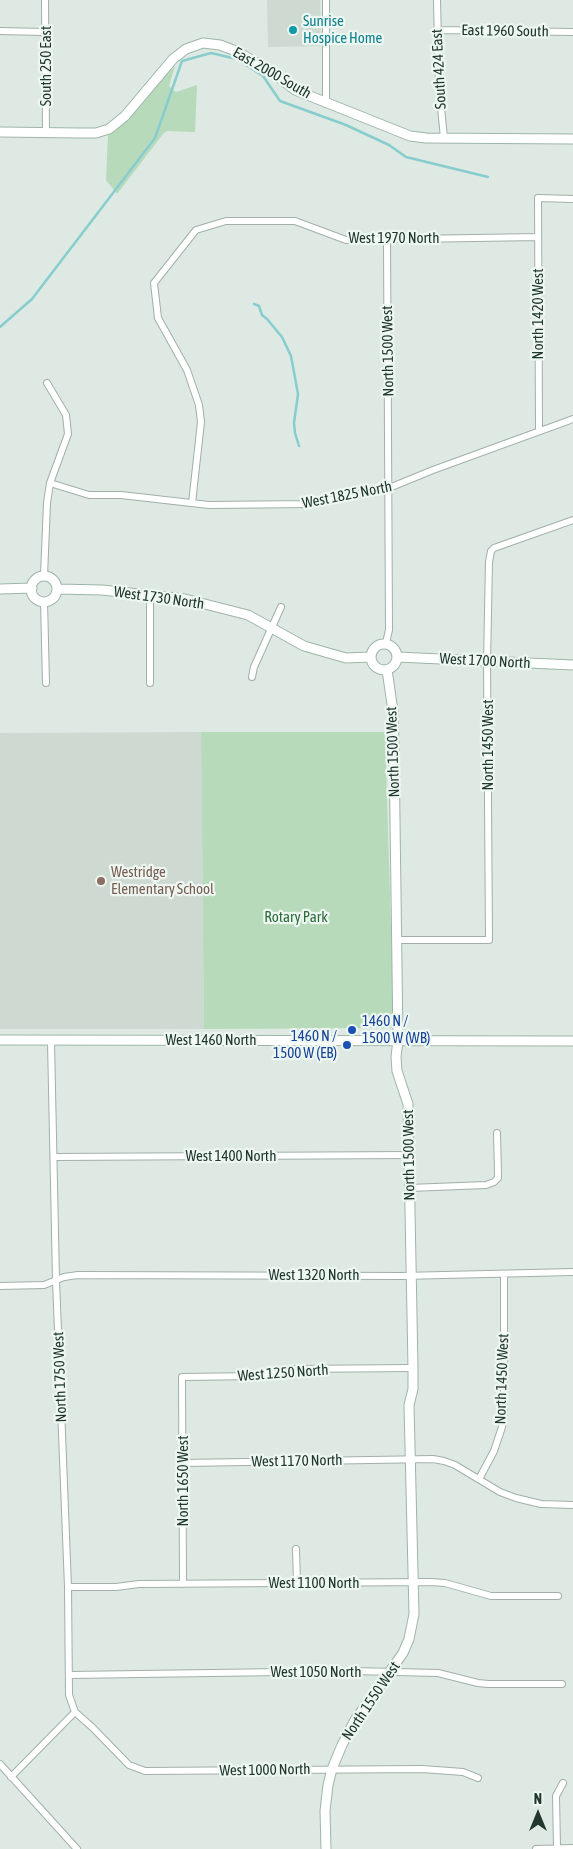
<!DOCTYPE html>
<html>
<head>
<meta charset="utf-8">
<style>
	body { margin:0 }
	#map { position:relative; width:573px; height:1849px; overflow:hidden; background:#dee9e3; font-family:"Asap Condensed",sans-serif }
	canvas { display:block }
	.north { position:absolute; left:513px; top:1789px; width:50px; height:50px; -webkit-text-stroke:4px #eef6f1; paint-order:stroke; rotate:0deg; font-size:14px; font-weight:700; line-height:20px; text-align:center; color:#20382e }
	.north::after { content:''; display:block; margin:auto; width:18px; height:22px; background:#20382e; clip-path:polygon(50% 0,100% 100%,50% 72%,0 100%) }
</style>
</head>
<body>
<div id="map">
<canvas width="573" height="1849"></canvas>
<div class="north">N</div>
</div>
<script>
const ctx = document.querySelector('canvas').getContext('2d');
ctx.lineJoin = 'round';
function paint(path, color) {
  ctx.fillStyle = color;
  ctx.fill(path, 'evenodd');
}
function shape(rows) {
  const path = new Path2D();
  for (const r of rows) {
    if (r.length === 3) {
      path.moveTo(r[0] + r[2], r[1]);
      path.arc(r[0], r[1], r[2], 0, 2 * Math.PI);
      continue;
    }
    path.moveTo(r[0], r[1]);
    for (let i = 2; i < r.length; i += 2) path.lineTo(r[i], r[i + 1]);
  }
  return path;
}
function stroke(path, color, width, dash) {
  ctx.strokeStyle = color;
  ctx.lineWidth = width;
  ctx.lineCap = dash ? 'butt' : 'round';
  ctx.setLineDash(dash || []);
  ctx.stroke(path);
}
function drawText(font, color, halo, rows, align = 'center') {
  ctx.font = font + ' "Asap Condensed",sans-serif';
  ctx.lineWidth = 4.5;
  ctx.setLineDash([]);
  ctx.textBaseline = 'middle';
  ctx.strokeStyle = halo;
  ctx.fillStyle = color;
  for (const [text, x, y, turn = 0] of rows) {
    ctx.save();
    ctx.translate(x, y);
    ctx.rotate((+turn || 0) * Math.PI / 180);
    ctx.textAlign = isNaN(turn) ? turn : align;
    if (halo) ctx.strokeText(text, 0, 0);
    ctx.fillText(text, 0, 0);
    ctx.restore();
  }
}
paint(shape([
	[267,0,320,0,321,46,268,47],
	[201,732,204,1029,0,1029,0,733]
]), '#cdd9d1');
paint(shape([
	[175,66,169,86,176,92,197,85,195,132,167,131,163,134,117,194,106,180,108,136],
	[201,732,385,732,394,1028,204,1029]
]), '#b7dabb');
stroke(shape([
	[254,304,259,306,262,315,267,319,282,337,291,356,298,394,294,423,295,433,299,446],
	[0,327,32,299,155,138,182,61,211,53,237,59,263,76,280,101,346,125,389,145,406,157,488,177]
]), '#87cdcd', 2.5);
const street = shape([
	[45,0,46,133],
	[326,0,326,104],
	[437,0,439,87,444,138],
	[437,30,573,32],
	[0,31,45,32],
	[539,431,538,198,573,199],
	[50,483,89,495,121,495,209,505,310,504,389,488,433,470,573,419],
	[192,503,201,422,199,405,187,370,158,318,154,283,196,230,226,221,295,221,346,240,538,237],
	[44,576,47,503,50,483,68,434,66,415,47,383],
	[150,595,150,683],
	[44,601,46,683],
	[386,643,389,630,387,239],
	[252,677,254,667,281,607],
	[397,940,489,940,487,662,489,562,491,551,494,548,573,520],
	[51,1041,56,1280,68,1587,69,1695,75,1712],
	[54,1157,409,1155],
	[409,1188,486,1185,494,1182,498,1178,498,1173,497,1133],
	[0,1286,44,1285,64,1277,78,1275,401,1276,573,1272],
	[183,1463,433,1459,444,1461,455,1465,500,1492,516,1498,541,1504,573,1505],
	[479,1479,494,1451,502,1427,504,1411,504,1274],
	[296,1549,297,1583],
	[183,1584,182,1377,258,1376,293,1369,413,1368],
	[68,1587,116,1587,139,1584,431,1582,445,1583,491,1596,558,1596],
	[70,1675,353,1671,438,1673,478,1683,488,1684,562,1684],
	[75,1712,93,1728,129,1765,145,1771,422,1769,463,1772,478,1778],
	[0,1764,77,1849],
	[11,1777,75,1712],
	[557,1848,556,1796,563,1783],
	[536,1849,573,1848]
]);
const secondary = shape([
	[0,132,78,133,96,133,109,129,125,116,173,59,186,49,203,43,220,45,236,51,269,70,295,90,410,136,426,138,573,139],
	[44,589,13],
	[0,589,32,588],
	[57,589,102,590,185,599,248,615,304,646,346,658,370,657],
	[384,657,13],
	[397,657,573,665],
	[0,1040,573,1041],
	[326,1849,325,1811,328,1785,332,1769,342,1745,355,1720,403,1653,409,1639,414,1614,409,1405,413,1389,413,1368,408,1104,397,1071,396,1057,398,1040,394,746,393,711,387,670]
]);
stroke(street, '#a1b0a9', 8);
stroke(secondary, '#9eb5a9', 11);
stroke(street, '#fff', 6);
stroke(secondary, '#fff', 9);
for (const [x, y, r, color] of [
	[293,30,5,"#0f9aa8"],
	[101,881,5,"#8d6e63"],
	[352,1030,5,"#1a4fb4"],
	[347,1045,5,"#1a4fb4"]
]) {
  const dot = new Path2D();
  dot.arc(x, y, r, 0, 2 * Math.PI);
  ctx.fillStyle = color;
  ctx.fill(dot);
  stroke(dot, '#eef6f1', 2);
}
drawText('15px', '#0d838f', '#eef6f1', [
	["Sunrise",303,21],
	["Hospice Home",303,38]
], 'left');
drawText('15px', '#20382e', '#eef6f1', [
	["East 1960 South",505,31,1],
	["South 250 East",46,66,-90],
	["South 424 East",439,69,-93],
	["East 2000 South",272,73,30],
	["West 1970 North",394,238],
	["North 1420 West",538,314,-90],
	["North 1500 West",388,351,-91],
	["West 1825 North",347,495,-11],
	["West 1730 North",159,598,8],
	["West 1700 North",485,661,3],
	["North 1450 West",488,745,-90],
	["North 1500 West",393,752,-92],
	["West 1460 North",211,1040],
	["North 1500 West",409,1155,-91],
	["West 1400 North",231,1156],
	["West 1320 North",314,1275],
	["West 1250 North",283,1373,-4],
	["North 1750 West",60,1377,-92],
	["North 1450 West",502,1379,-88],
	["West 1170 North",297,1461,-1],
	["North 1650 West",183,1481,-90],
	["West 1100 North",314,1583],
	["West 1050 North",316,1672],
	["North 1550 West",371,1701,-56],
	["West 1000 North",265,1770,-1]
]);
drawText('15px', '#785e54', '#eef6f1', [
	["Westridge",111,872],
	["Elementary School",111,889]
], 'left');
drawText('15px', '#2c6e3b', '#eef6f1', [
	["Rotary Park",296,917]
]);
drawText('15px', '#164399', '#eef6f1', [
	["1460 N /",362,1021],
	["1500 W (WB)",362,1038],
	["1460 N /",337,1036,"right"],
	["1500 W (EB)",337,1053,"right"]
], 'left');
</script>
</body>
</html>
